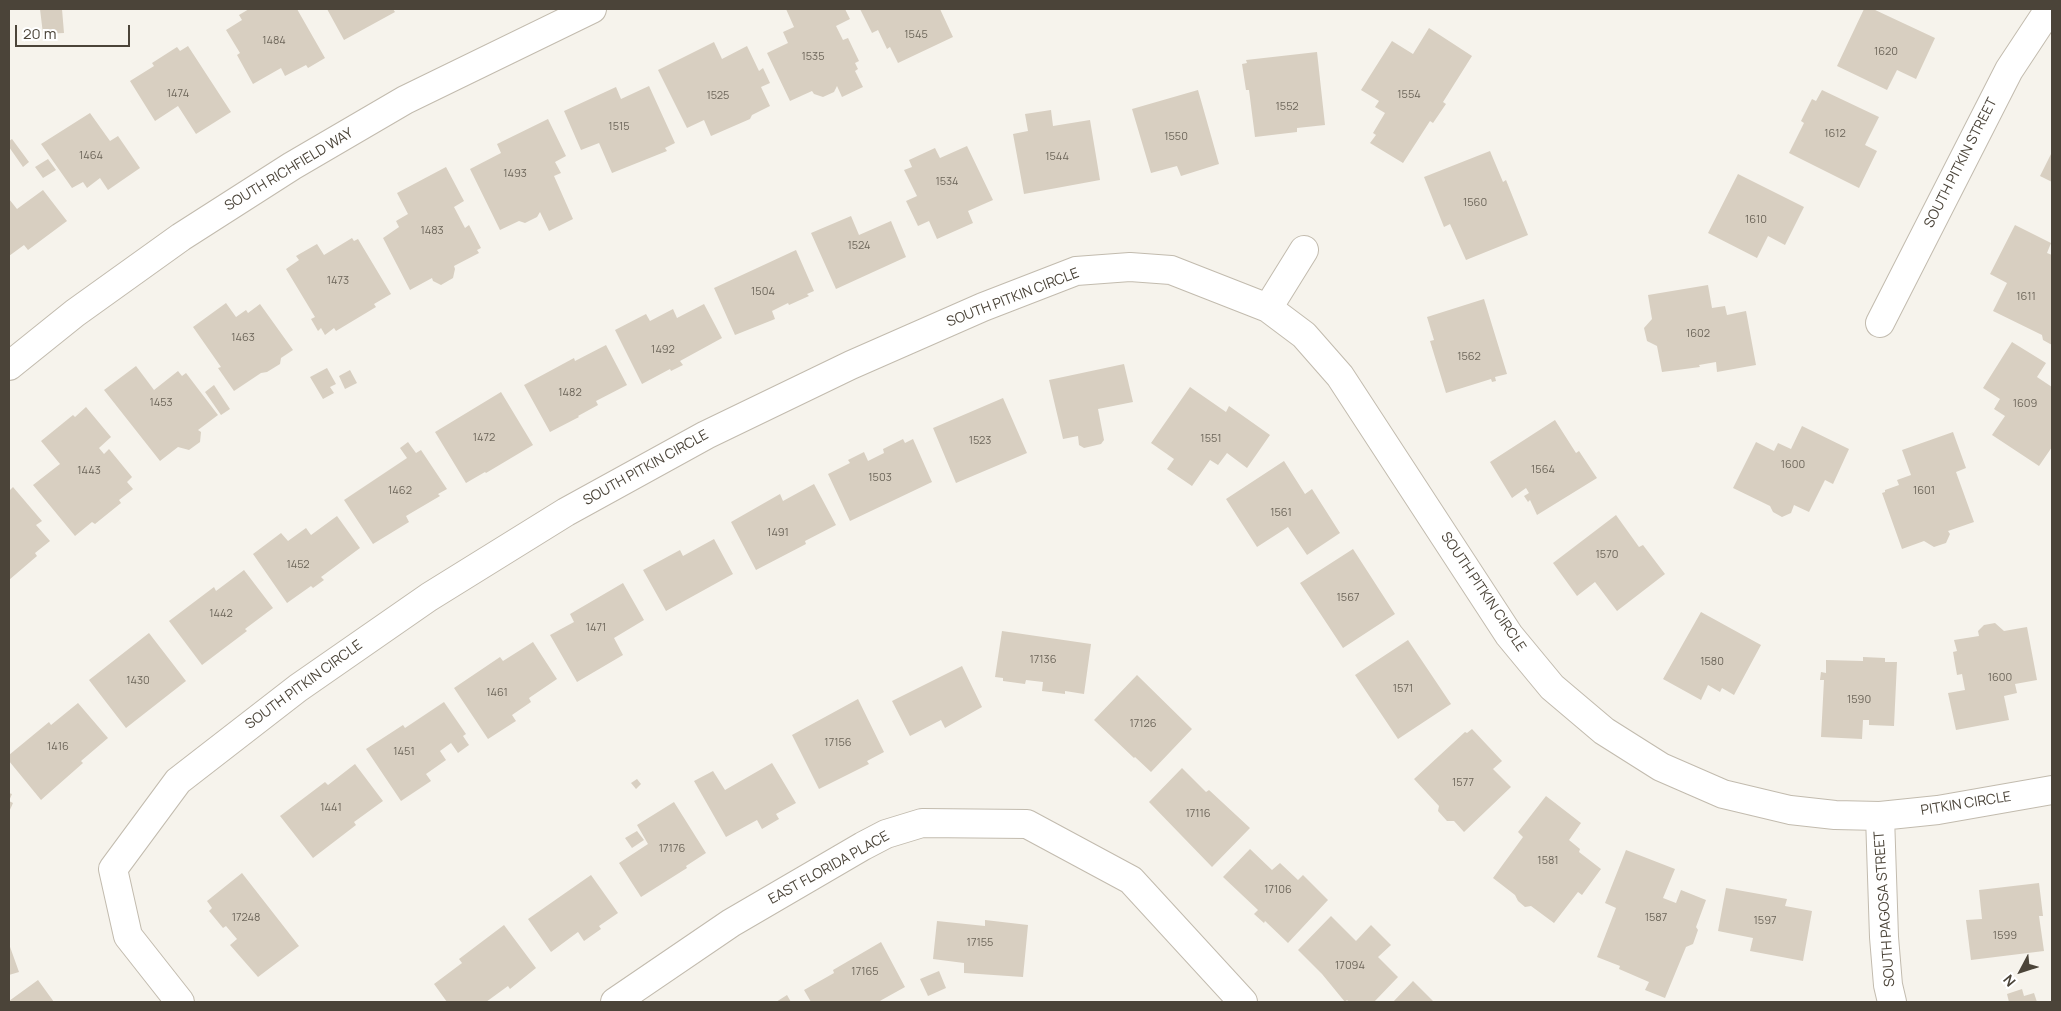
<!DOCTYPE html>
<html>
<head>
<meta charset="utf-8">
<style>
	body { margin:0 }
	#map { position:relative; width:2061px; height:1011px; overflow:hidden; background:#f6f3ec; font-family:Manrope,sans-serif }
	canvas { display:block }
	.frame { position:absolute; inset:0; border:10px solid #4b4439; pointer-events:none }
	.north { position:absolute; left:1996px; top:946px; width:50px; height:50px; -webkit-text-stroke:4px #fff; paint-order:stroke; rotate:230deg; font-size:14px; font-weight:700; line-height:20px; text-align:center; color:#4b4439 }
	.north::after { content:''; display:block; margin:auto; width:18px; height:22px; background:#4b4439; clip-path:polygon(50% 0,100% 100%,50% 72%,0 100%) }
	.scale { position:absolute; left:15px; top:25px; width:115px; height:22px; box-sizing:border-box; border:2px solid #4b4439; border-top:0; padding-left:6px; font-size:15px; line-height:18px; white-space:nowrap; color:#4b4439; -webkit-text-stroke:4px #fff; paint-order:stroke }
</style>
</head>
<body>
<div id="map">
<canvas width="2061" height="1011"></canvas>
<div class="frame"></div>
<div class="north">N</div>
<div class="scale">20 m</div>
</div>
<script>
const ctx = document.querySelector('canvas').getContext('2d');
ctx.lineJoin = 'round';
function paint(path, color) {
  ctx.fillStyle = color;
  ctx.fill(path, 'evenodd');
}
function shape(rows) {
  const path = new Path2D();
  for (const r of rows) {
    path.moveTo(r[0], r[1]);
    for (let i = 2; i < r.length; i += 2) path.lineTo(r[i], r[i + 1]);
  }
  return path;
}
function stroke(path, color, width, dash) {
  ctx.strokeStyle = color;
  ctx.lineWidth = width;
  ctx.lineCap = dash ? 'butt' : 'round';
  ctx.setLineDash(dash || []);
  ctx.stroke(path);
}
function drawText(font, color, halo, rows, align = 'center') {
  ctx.font = font + ' Manrope,sans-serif';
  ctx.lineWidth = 4;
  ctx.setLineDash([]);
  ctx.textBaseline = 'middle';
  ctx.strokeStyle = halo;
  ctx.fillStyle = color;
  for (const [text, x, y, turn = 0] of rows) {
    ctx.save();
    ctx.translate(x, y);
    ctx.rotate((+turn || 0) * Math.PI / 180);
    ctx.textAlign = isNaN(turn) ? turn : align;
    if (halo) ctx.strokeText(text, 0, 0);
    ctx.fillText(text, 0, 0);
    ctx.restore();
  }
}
paint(shape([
	[40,9,62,9,64,33,43,34],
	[249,9,297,9,325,58,308,68,306,65,285,76,281,68,253,84,237,55,240,53,226,30,242,20,239,15],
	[327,9,393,9,395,12,344,40],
	[786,9,845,9,850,19,836,26,843,40,848,38,859,61,855,63,858,69,855,71,863,87,842,97,837,86,834,92,823,97,814,94,812,91,790,101,767,53,788,43,783,32,794,27],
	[860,9,940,9,953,37,898,63,890,47,887,49,878,30,872,33],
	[1864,9,1873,9,1935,38,1916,79,1897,70,1887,90,1837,66],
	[1429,28,1472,56,1443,102,1446,104,1433,123,1430,121,1403,163,1370,143,1376,135,1373,133,1385,113,1375,107,1379,101,1361,90,1392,41,1413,54],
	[714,42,722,59,747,46,759,71,763,68,770,83,761,87,770,106,752,115,750,119,711,136,704,120,687,128,658,70],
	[188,46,231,112,196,134,178,106,155,121,130,81,154,66,152,63,177,47,180,51],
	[1317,52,1325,125,1297,128,1297,132,1255,137,1249,90,1246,90,1242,64,1247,63,1246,60],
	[649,86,675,143,665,148,667,151,612,173,599,143,581,150,564,111,616,87,621,99],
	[1198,90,1219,164,1181,176,1177,166,1151,173,1132,109],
	[1822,90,1879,117,1865,145,1877,151,1859,188,1789,153,1804,123,1801,121,1812,99,1816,101],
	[1051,110,1053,126,1090,120,1100,180,1024,194,1013,134,1028,131,1025,114],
	[90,113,110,141,118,136,140,168,108,190,100,178,87,188,83,182,72,188,41,144],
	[548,119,566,156,555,162,561,173,554,176,573,219,549,231,540,212,537,217,525,223,519,221,500,230,470,169,501,153,497,144],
	[12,139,29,162,23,167,9,147,9,141],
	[967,146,993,200,968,211,973,223,937,239,929,221,918,226,906,201,917,196,904,170,912,167,909,160,935,148,940,158],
	[1490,151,1503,182,1506,180,1528,235,1466,260,1450,224,1444,227,1424,177],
	[2052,152,2052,182,2040,176],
	[48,159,56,170,43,178,35,167],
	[446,167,464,201,454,207,465,228,469,225,481,248,477,250,479,253,454,266,455,269,453,278,441,285,433,281,432,278,410,290,383,238,399,227,396,221,408,214,397,193],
	[1738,174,1804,207,1785,245,1768,236,1757,258,1708,233],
	[43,190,67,221,28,250,24,245,9,256,9,199,17,209],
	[851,216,859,235,891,221,906,257,836,289,811,233],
	[2015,225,2051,243,2047,253,2052,255,2052,345,2043,340,2042,335,1993,311,2007,283,1990,274],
	[352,238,354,241,358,239,391,294,374,304,376,307,336,331,334,328,325,335,321,328,318,331,311,319,315,317,286,269,299,260,296,256,317,244,324,255],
	[796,250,814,291,807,294,809,296,789,305,788,303,772,311,775,319,735,335,714,288],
	[1708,285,1712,308,1725,306,1727,315,1746,311,1756,365,1717,372,1716,362,1699,365,1700,367,1662,372,1657,346,1647,341,1644,328,1652,319,1648,295],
	[1484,299,1507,374,1495,377,1496,381,1492,382,1491,379,1446,393,1430,341,1434,340,1427,317],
	[226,303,236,317,246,310,248,313,260,304,293,350,281,358,280,364,267,372,261,373,234,391,218,368,221,367,193,327],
	[704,304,722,338,680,361,683,365,671,371,670,369,642,384,615,330,646,314,650,321,673,309,677,318],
	[2012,342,2046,363,2037,377,2052,387,2052,447,2039,466,1992,435,2005,416,1994,409,2000,399,1983,388],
	[606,345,627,385,596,401,598,405,578,416,579,417,550,432,524,385,574,358,575,361],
	[1124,364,1133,402,1098,409,1104,440,1101,444,1084,448,1079,445,1078,436,1063,439,1049,380],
	[136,366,154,390,178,371,182,376,186,373,218,415,198,430,201,432,200,442,189,450,178,447,160,461,104,390],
	[327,368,336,384,330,387,334,393,323,399,310,377],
	[350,370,357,383,345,389,339,376],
	[214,385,230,409,221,415,205,392],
	[1190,387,1226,412,1229,406,1270,435,1247,468,1227,453,1218,465,1210,460,1192,486,1167,469,1174,459,1151,443],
	[501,392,533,445,486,473,485,472,466,483,435,432],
	[1003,398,1027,453,956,483,933,428],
	[86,407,111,437,99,448,104,454,109,449,132,477,127,482,133,489,119,500,121,503,95,524,92,522,75,536,33,485,60,464,41,441,73,415,75,417],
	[1555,420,1576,453,1579,451,1597,478,1537,515,1530,500,1528,502,1524,496,1529,493,1526,488,1512,498,1490,462],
	[1802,426,1849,449,1833,484,1825,480,1809,512,1794,505,1791,513,1782,517,1773,512,1770,506,1733,488,1756,442,1774,451,1778,443,1791,449],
	[1953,432,1966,468,1956,472,1974,522,1948,531,1950,534,1946,543,1934,547,1924,541,1902,549,1882,493,1885,492,1885,490,1899,485,1897,480,1911,475,1902,450],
	[903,439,905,443,913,439,932,482,850,521,828,474,850,463,848,460,864,452,868,461,884,453,883,449],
	[408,442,416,453,421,450,447,489,438,494,440,496,406,516,409,522,373,544,344,500,407,458,400,448],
	[1284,461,1305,494,1312,489,1340,533,1307,555,1288,527,1257,547,1226,499],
	[814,484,836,525,805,541,806,544,756,570,731,522,780,494,783,501],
	[13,487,42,521,36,525,50,541,35,553,37,556,9,580,9,491],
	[1616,515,1639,547,1643,545,1665,574,1617,611,1595,582,1577,596,1553,563],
	[337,516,360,548,321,577,324,580,313,588,311,586,287,603,253,554,281,533,288,541,306,528,311,535],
	[714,539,733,574,666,611,643,570,680,550,683,556],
	[1353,549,1395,614,1343,648,1300,583],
	[244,570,273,608,245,629,247,631,202,665,169,621,214,587,216,591],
	[623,583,644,620,614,638,623,655,577,682,550,635,574,622,570,614],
	[1701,612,1761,645,1734,695,1722,688,1720,692,1708,685,1701,700,1663,679],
	[1995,623,2004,631,2027,627,2037,680,2015,684,2017,693,2004,696,2009,720,1956,730,1948,693,1965,690,1962,674,1957,675,1953,652,1957,651,1954,640,1979,636,1978,631,1984,625],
	[1002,631,1091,644,1084,694,1065,691,1065,694,1042,691,1043,682,1026,680,1025,684,1003,681,1003,678,995,677],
	[149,633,186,681,126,728,89,680],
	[1408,640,1451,704,1398,739,1355,675],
	[533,642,557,679,529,698,531,702,512,715,516,721,488,739,454,688,500,657,503,661],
	[1863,657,1885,658,1885,662,1897,662,1894,726,1869,725,1869,720,1863,720,1862,739,1821,737,1824,680,1820,680,1821,672,1826,673,1826,660,1863,661],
	[962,666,982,707,945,728,941,720,910,736,892,701],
	[1137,675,1192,729,1151,772,1135,757,1134,758,1094,720],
	[858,699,884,752,867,761,869,764,819,789,792,735],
	[444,702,466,734,463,736,469,745,458,753,451,743,440,751,446,760,426,774,431,781,401,801,366,749,403,725,405,728],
	[78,703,108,738,81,761,83,763,41,800,9,761,9,755,49,722,51,725],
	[1472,729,1502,761,1493,769,1511,787,1464,832,1454,821,1447,821,1438,811,1439,806,1414,779,1465,732,1467,733],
	[772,763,796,803,776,814,779,819,762,829,757,820,726,837,694,781,713,771,725,790],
	[355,764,383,801,354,822,356,825,313,858,280,816,325,782,328,785],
	[1182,768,1206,792,1209,790,1250,828,1212,867,1149,802],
	[637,779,641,784,636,789,631,783],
	[9,793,12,794,9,801,13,803,9,812],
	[1546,796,1581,823,1569,840,1580,849,1579,852,1601,869,1582,895,1578,892,1554,923,1531,906,1525,907,1518,901,1515,895,1493,878,1523,837,1518,832],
	[674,802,706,853,686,866,687,868,641,897,619,863,648,844,637,825],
	[637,831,644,840,632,848,625,838],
	[1250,849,1272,870,1280,863,1298,880,1303,875,1328,900,1288,943,1265,921,1264,923,1254,914,1258,910,1223,877],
	[1626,850,1675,869,1663,898,1676,903,1681,890,1706,900,1696,927,1698,930,1693,944,1686,947,1665,998,1645,990,1649,982,1619,969,1620,966,1597,957,1616,908,1605,903],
	[242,873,299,946,258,977,230,945,237,939,226,926,223,928,209,911,212,908,207,901],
	[591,875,618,913,599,926,601,929,584,941,578,932,551,952,528,919],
	[2039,883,2043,916,2039,916,2044,951,1971,960,1966,920,1982,919,1979,890],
	[1726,888,1787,899,1785,906,1812,911,1803,961,1750,951,1753,938,1718,931],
	[1331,916,1356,941,1371,925,1391,945,1378,957,1398,977,1374,1002,1349,1002,1347,1000,1345,1002,1322,974,1298,950],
	[985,920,1028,925,1023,977,964,973,964,963,933,959,937,921,985,926],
	[504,925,536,968,510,989,508,986,486,1002,447,1002,434,984,462,963,459,959],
	[881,942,905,987,878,1002,811,1002,804,990,834,973,833,970],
	[9,944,19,972,9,975],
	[939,971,946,988,928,996,920,979],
	[38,980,54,1002,9,1002,9,1001],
	[1413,981,1434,1002,1393,1002],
	[2022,989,2024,996,2034,993,2037,1002,2009,1002,2007,994],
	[787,995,791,1002,776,1002]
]), '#d8cfc1');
const minor = shape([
	[1268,308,1304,250],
	[1880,323,2009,70,2044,17,2051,9],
	[9,366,75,313,181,237,292,166,405,100,592,9],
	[1880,816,1884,937,1888,985,1892,1002],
	[180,1002,128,936,113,869,178,781,298,688,429,597,566,512,706,435,851,365,983,307,1076,271,1130,267,1171,270,1268,308,1304,335,1340,376,1509,635,1552,687,1604,731,1661,767,1723,794,1790,810,1835,815,1880,816,1938,810,2052,790],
	[615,1002,731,923,863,846,886,834,922,823,1027,824,1131,880,1243,1002]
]);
stroke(minor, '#c2bbae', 30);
stroke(minor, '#fff', 28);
drawText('11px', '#6e675b', null, [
	["1545",916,35],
	["1484",274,41],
	["1620",1886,52],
	["1535",813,57],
	["1474",178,94],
	["1554",1409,95],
	["1525",718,96],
	["1552",1287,107],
	["1515",619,127],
	["1612",1835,134],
	["1550",1176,137],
	["1464",91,156],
	["1544",1057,157],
	["1493",515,174],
	["1534",947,182],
	["1560",1475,203],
	["1610",1756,220],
	["1483",432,231],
	["1524",859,246],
	["1473",338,281],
	["1504",763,292],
	["1611",2026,297],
	["1602",1698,334],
	["1463",243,338],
	["1492",663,350],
	["1562",1469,357],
	["1482",570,393],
	["1453",161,403],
	["1609",2025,404],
	["1472",484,438],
	["1551",1211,439],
	["1523",980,441],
	["1600",1793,465],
	["1564",1543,470],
	["1443",89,471],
	["1503",880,478],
	["1462",400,491],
	["1601",1924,491],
	["1561",1281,513],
	["1491",778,533],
	["1570",1607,555],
	["1452",298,565],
	["1567",1348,598],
	["1442",221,614],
	["1471",596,628],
	["17136",1043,660],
	["1580",1712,662],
	["1600",2000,678],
	["1430",138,681],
	["1571",1403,689],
	["1461",497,693],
	["1590",1859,700],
	["17126",1143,724],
	["17156",838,743],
	["1416",58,747],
	["1451",404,752],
	["1577",1463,783],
	["1441",331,808],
	["17116",1198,814],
	["17176",672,849],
	["1581",1548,861],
	["17106",1278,890],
	["17248",246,918],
	["1587",1656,918],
	["1597",1765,921],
	["1599",2005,936],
	["17155",980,943],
	["17094",1350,966],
	["17165",865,972]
]);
drawText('14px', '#4b4439', '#fff', [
	["SOUTH PITKIN STREET",1961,163,-63],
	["SOUTH RICHFIELD WAY",289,170,-31],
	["SOUTH PITKIN CIRCLE",1013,298,-21],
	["SOUTH PITKIN CIRCLE",646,468,-29],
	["SOUTH PITKIN CIRCLE",1483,592,56],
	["SOUTH PITKIN CIRCLE",304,685,-36],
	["PITKIN CIRCLE",1966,804,-9],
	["EAST FLORIDA PLACE",829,868,-29],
	["SOUTH PAGOSA STREET",1885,909,-94]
]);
</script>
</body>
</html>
